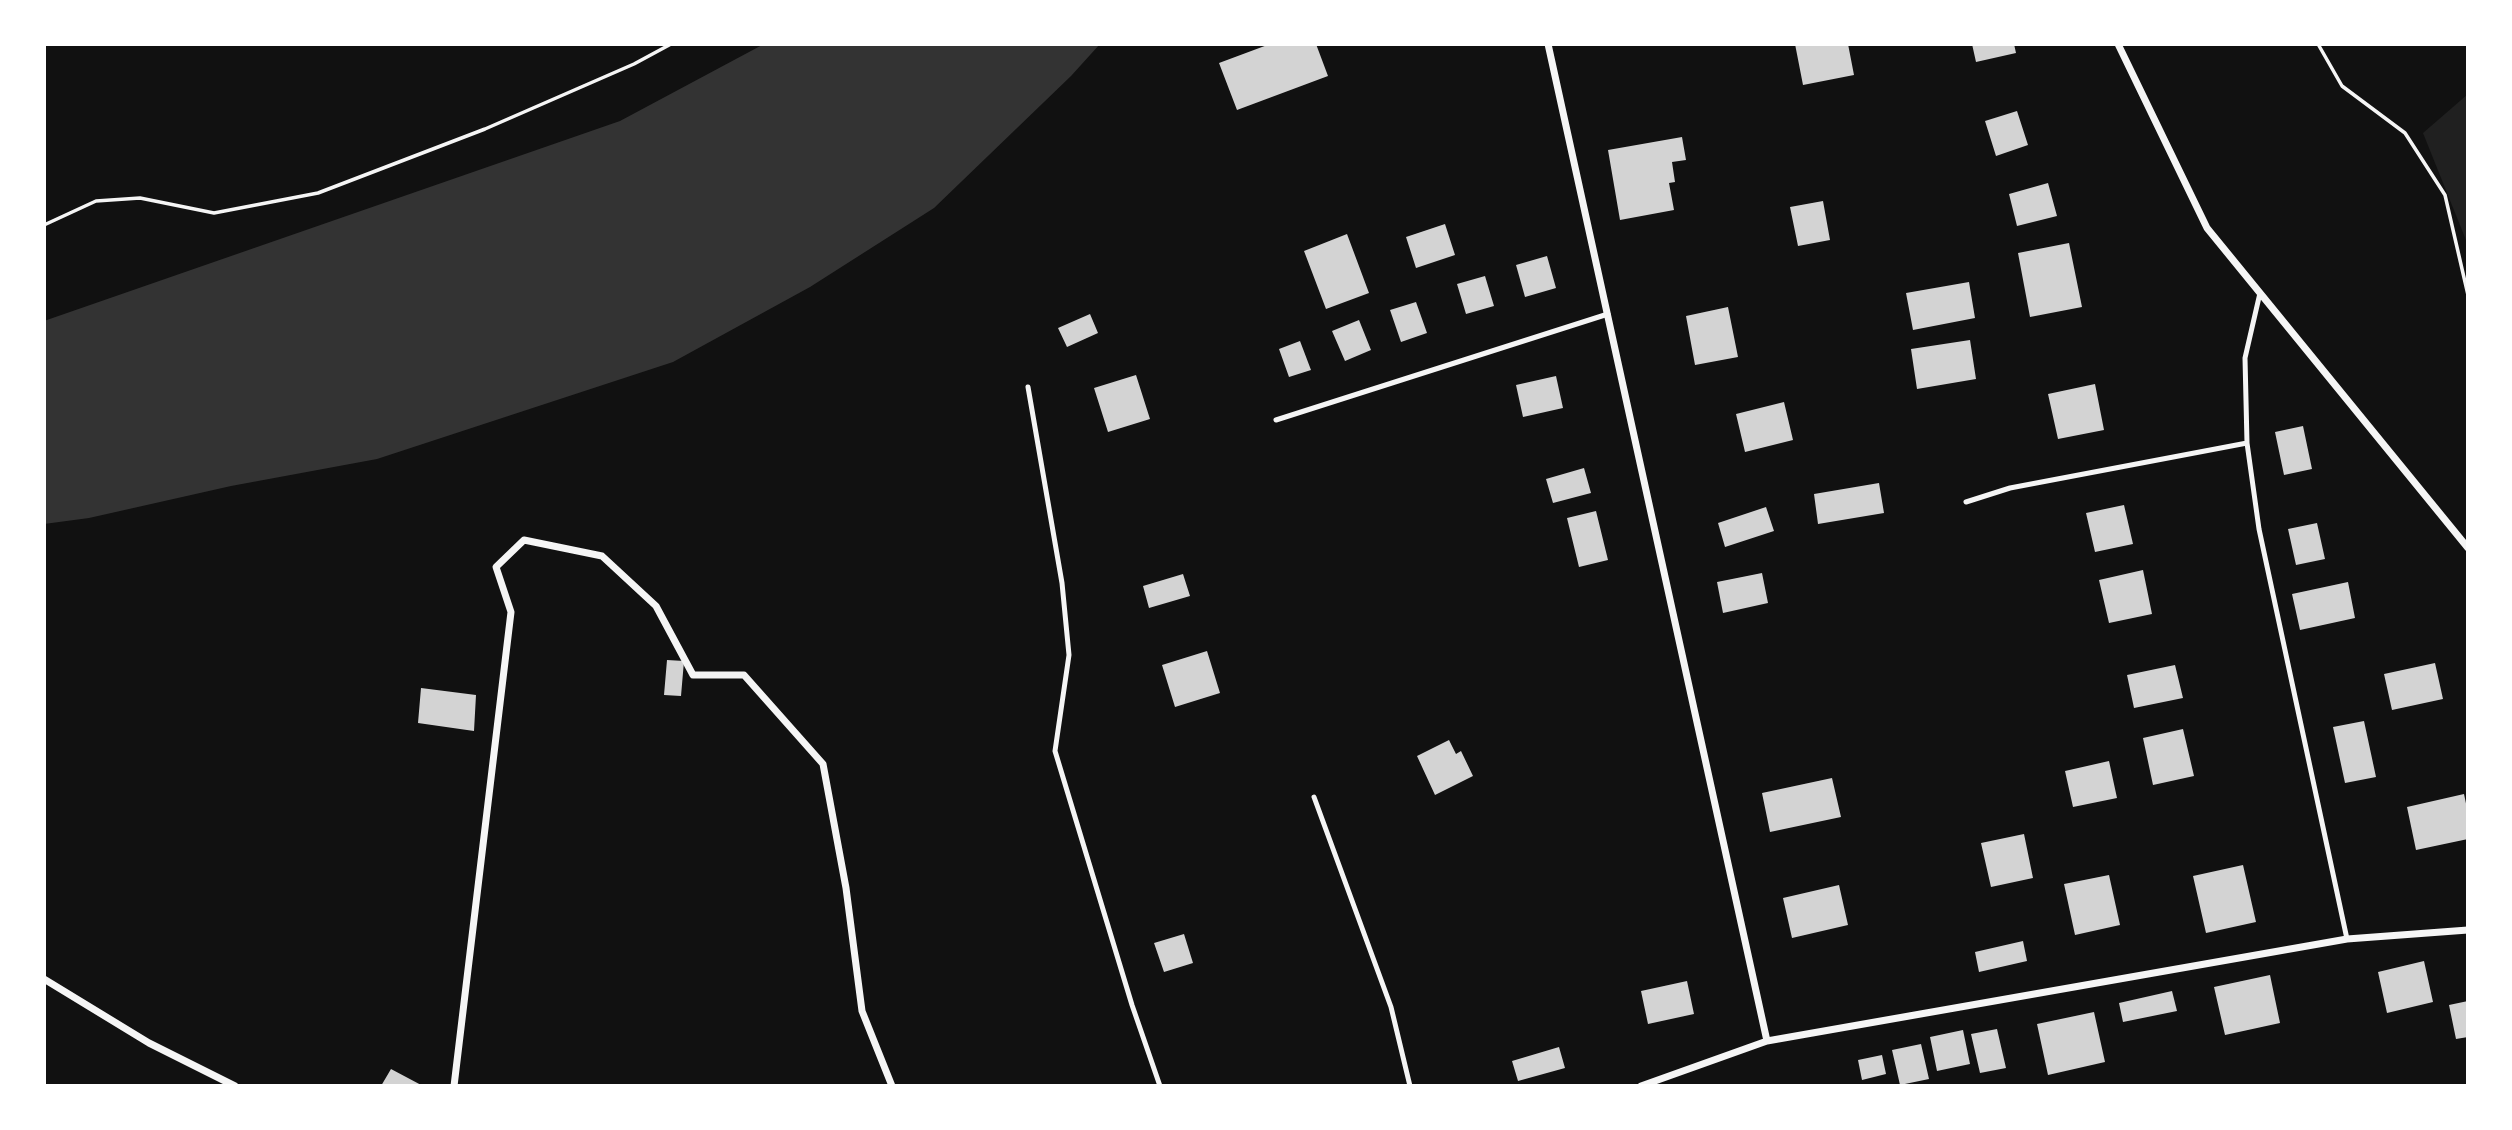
<!DOCTYPE html>
<html>
<head>
<meta charset="utf-8">
<style>
	body { margin:0 }
	#map { position:relative; width:2512px; height:1130px; overflow:hidden; background:#111; font-family:Lato,sans-serif }
	canvas { display:block }
	.frame { position:absolute; inset:0; border:46px solid #fff; pointer-events:none }
</style>
</head>
<body>
<div id="map">
<canvas width="2512" height="1130"></canvas>
<div class="frame"></div>
</div>
<script>
const ctx = document.querySelector('canvas').getContext('2d');
ctx.lineJoin = 'round';
function paint(path, color) {
  ctx.fillStyle = color;
  ctx.fill(path, 'evenodd');
}
function shape(rows) {
  const path = new Path2D();
  for (const r of rows) {
    path.moveTo(r[0], r[1]);
    for (let i = 2; i < r.length; i += 2) path.lineTo(r[i], r[i + 1]);
  }
  return path;
}
function stroke(path, color, width, dash) {
  ctx.strokeStyle = color;
  ctx.lineWidth = width;
  ctx.lineCap = dash ? 'butt' : 'round';
  ctx.setLineDash(dash || []);
  ctx.stroke(path);
}
paint(shape([
	[2468,94,2468,245,2423,133]
]), '#202020');
paint(shape([
	[764,44,1100,44,1071,76,934,208,810,287,673,362,377,459,231,486,89,518,44,524,44,321,620,121]
]), '#333');
paint(shape([
	[1270,44,1316,44,1328,76,1237,110,1219,63],
	[1795,44,1848,44,1854,75,1803,85],
	[1972,44,2014,44,2016,53,1976,62],
	[2017,111,2028,145,1996,156,1985,121],
	[1682,137,1686,160,1672,162,1675,182,1669,183,1674,210,1620,220,1608,150],
	[2048,183,2057,216,2017,226,2009,194],
	[1823,201,1830,240,1798,246,1790,207],
	[1445,224,1455,255,1416,268,1406,237],
	[1347,234,1369,293,1326,309,1304,251],
	[2069,243,2082,307,2030,317,2018,253],
	[1547,256,1556,288,1525,297,1516,265],
	[1485,276,1494,306,1466,314,1457,284],
	[1969,282,1975,318,1913,330,1906,293],
	[1416,302,1427,333,1401,342,1390,310],
	[1728,307,1738,357,1695,365,1686,316],
	[1090,314,1098,333,1067,347,1058,328],
	[1359,320,1371,350,1345,361,1332,331],
	[1970,340,1976,379,1917,389,1911,349],
	[1300,341,1311,370,1289,377,1279,349],
	[1136,375,1150,419,1108,432,1094,388],
	[1556,376,1563,408,1523,417,1516,385],
	[2095,384,2104,430,2058,439,2048,394],
	[1784,402,1793,440,1745,452,1736,414],
	[2303,426,2312,469,2284,475,2275,432],
	[1584,468,1591,493,1553,503,1546,479],
	[1879,483,1884,513,1818,524,1814,494],
	[2124,505,2133,544,2095,552,2086,513],
	[1766,507,1774,531,1725,547,1718,523],
	[1596,511,1608,560,1579,567,1567,518],
	[2317,523,2325,559,2296,565,2288,529],
	[2143,570,2152,614,2109,623,2099,580],
	[1762,573,1768,603,1723,613,1717,582],
	[1183,574,1190,596,1149,608,1143,586],
	[2348,582,2355,618,2300,630,2292,594],
	[1207,651,1220,693,1175,707,1162,665],
	[667,660,684,661,681,696,664,695],
	[2435,663,2443,699,2392,710,2384,674],
	[2175,665,2183,698,2134,708,2127,675],
	[421,688,476,695,474,731,418,723],
	[2364,721,2376,777,2345,783,2333,727],
	[2183,729,2194,776,2153,785,2143,738],
	[1449,740,1456,754,1461,751,1473,776,1435,795,1417,756],
	[2109,761,2117,798,2073,807,2065,771],
	[1832,778,1841,817,1770,832,1762,793],
	[2464,794,2468,813,2468,839,2416,850,2407,807],
	[2024,834,2033,878,1991,887,1981,843],
	[2243,865,2256,922,2206,933,2193,876],
	[2109,875,2120,925,2075,935,2064,884],
	[1839,885,1848,925,1792,938,1783,898],
	[1184,934,1193,963,1164,972,1154,943],
	[2023,941,2027,961,1979,972,1975,952],
	[2424,961,2433,1002,2387,1013,2378,972],
	[2270,975,2280,1023,2225,1035,2214,987],
	[1687,981,1694,1014,1648,1024,1641,991],
	[2172,991,2177,1011,2123,1022,2119,1003],
	[2468,1001,2468,1037,2456,1039,2449,1005],
	[2094,1012,2105,1062,2048,1075,2037,1024],
	[1997,1029,2006,1068,1980,1073,1971,1034],
	[1963,1030,1970,1064,1937,1071,1930,1037],
	[1921,1044,1929,1079,1900,1085,1892,1050],
	[1559,1047,1565,1068,1518,1081,1512,1061],
	[1882,1055,1886,1074,1862,1080,1858,1060],
	[391,1069,423,1086,381,1086]
]), '#d3d3d3');
stroke(shape([
	[2318,44,2342,86,2405,133,2445,195,2468,295],
	[44,225,96,201,140,198,214,213,318,193,485,129,634,64,671,44]
]), '#f5f5f5', 3.5);
stroke(shape([
	[2260,293,2245,358,2247,443,2259,529,2347,939],
	[1028,387,1062,583,1069,655,1055,751,1132,1005,1160,1086],
	[1276,420,1608,314],
	[1966,502,2010,488,2247,443],
	[1314,797,1391,1007,1410,1086]
]), '#f5f5f5', 5);
stroke(shape([
	[1548,44,1767,1041],
	[2118,44,2207,228,2468,548],
	[44,979,149,1043,235,1086],
	[454,1086,511,612,496,567,524,540,602,556,656,606,693,675,744,675,823,764,846,888,862,1011,892,1086],
	[1641,1086,1767,1041,2347,939,2468,930]
]), '#f5f5f5', 7);
</script>
</body>
</html>
